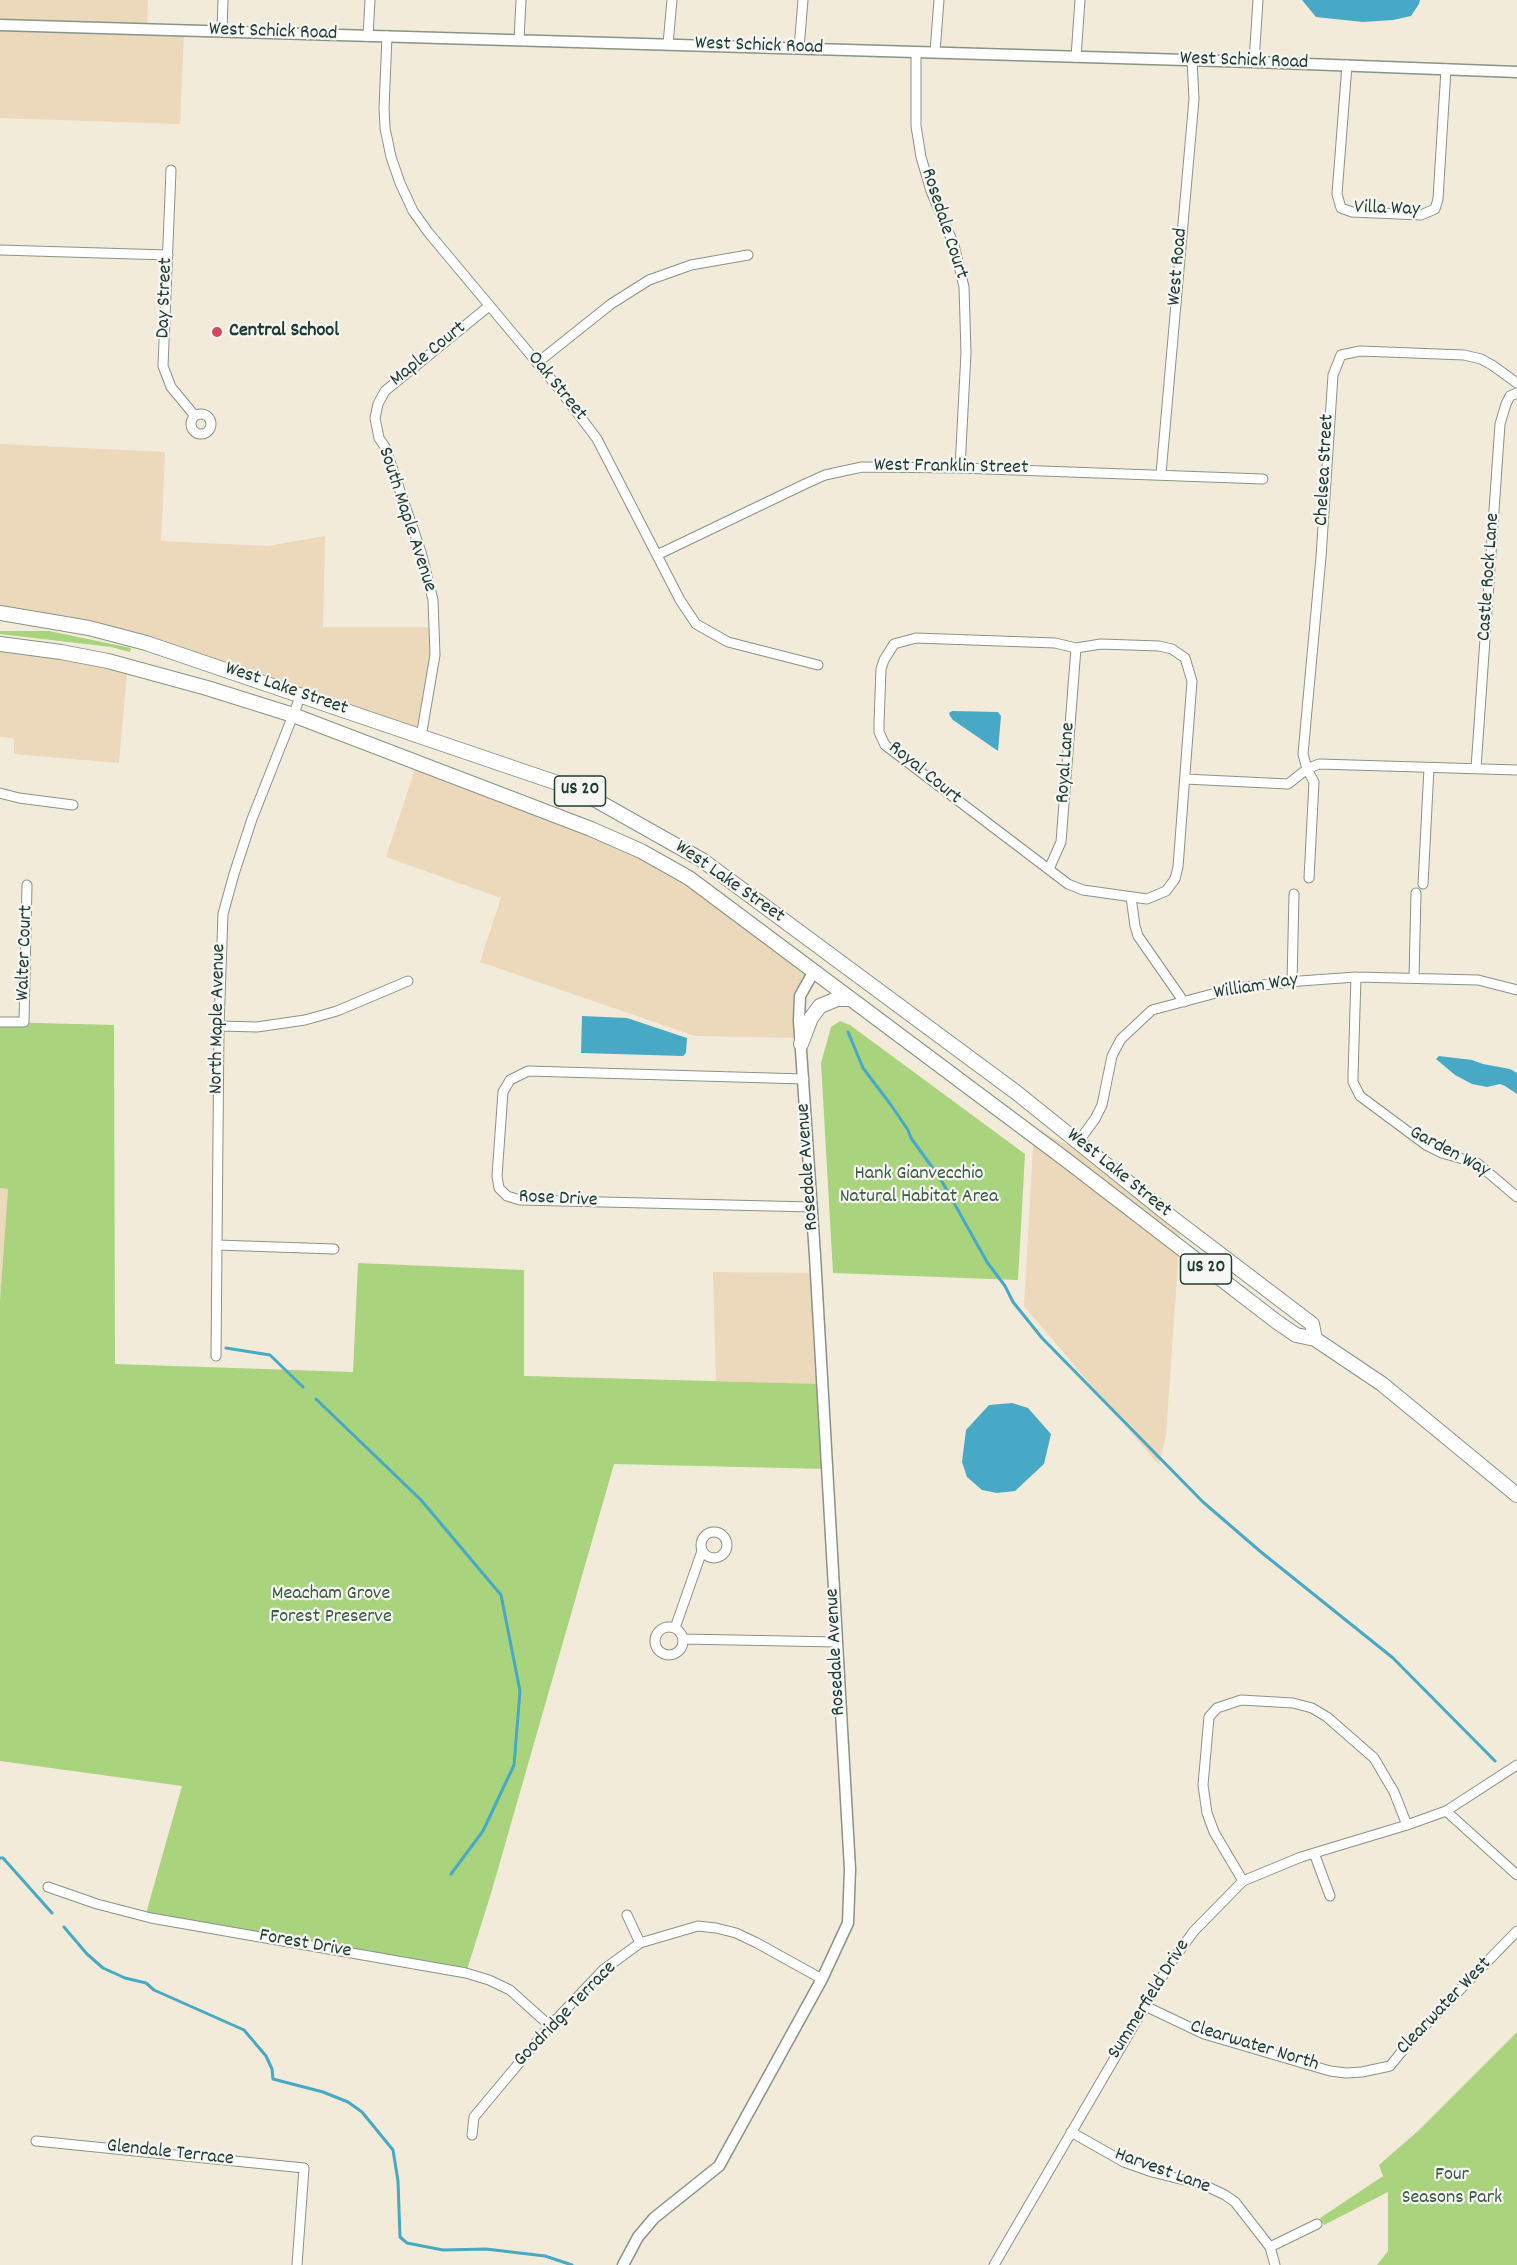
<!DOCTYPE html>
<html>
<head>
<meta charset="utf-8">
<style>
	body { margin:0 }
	canvas { display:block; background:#f2ebd9 }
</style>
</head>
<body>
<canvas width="1517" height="2265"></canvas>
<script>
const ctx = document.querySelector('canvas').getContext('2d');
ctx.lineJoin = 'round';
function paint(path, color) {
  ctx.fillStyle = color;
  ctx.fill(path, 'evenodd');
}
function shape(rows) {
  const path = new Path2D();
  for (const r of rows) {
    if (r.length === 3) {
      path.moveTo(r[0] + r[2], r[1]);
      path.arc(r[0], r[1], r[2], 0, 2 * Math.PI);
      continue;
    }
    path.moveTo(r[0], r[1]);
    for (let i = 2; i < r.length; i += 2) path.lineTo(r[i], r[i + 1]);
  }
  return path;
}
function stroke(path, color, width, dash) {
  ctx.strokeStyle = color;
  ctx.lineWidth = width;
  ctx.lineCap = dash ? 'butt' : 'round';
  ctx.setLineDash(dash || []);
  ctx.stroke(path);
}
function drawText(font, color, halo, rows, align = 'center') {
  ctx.font = font + ' Dekko,sans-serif';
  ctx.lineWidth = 4.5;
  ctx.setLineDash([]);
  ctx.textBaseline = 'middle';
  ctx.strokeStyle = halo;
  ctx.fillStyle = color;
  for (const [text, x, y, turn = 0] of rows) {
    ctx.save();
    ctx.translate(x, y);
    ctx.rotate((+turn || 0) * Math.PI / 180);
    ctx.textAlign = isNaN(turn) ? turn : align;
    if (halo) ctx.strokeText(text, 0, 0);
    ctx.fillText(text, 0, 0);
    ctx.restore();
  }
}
paint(shape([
	[0,0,148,0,147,26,0,20],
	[0,29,184,33,180,124,0,118],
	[0,444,165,452,161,541,268,546,325,536,323,627,432,627,433,655,419,733,209,660,0,615],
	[0,649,60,654,127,672,119,763,14,754,14,738,0,737],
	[416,766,568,823,667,870,811,971,797,1038,695,1036,480,962,501,898,386,857],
	[1034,1128,1072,1147,1180,1233,1166,1435,1159,1465,1024,1306],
	[0,1188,8,1189,0,1300],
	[713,1272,811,1273,819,1384,716,1381]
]), '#ecd8ba');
paint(shape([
	[0,631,49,631,131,648,130,652,111,647,0,634],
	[840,1021,850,1025,1025,1154,1018,1280,833,1273,821,1063,831,1027],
	[0,1022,114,1025,115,1364,353,1372,358,1263,524,1270,524,1376,822,1384,827,1469,614,1464,492,1890,466,1973,145,1917,182,1786,0,1761,0,1300,8,1189,0,1188],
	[1517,2032,1517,2265,1377,2265,1388,2251,1388,2192,1324,2225,1320,2218,1383,2176,1379,2165,1418,2131]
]), '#aad37e');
paint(shape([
	[1302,0,1420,0,1419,4,1411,16,1393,20,1363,22,1316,17],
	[952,711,998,712,1001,716,998,751,953,720,950,716,949,713],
	[582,1016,627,1018,687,1038,686,1053,683,1056,581,1053],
	[1439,1056,1472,1060,1483,1064,1510,1069,1517,1073,1517,1094,1505,1086,1500,1084,1487,1087,1472,1084,1455,1075,1436,1059],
	[1012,1403,1028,1408,1051,1434,1044,1464,1015,1491,997,1493,982,1490,967,1477,962,1462,966,1430,989,1405]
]), '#47a9c6');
stroke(shape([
	[848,1032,863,1068,891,1105,908,1130,911,1138,940,1178,987,1262,1005,1286,1013,1302,1042,1338,1203,1502,1261,1552,1393,1658,1495,1761],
	[226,1348,270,1355,303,1387],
	[316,1399,421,1500,501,1595,520,1691,514,1765,483,1831,451,1874],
	[0,1858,3,1858,52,1913],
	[64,1927,87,1954,103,1968,125,1978,146,1983,154,1990,244,2030,266,2056,272,2069,273,2079,323,2092,348,2102,362,2112,393,2150,398,2181,400,2237,407,2243,443,2250,486,2249,545,2256,572,2265]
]), '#47a9c6', 3);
const minor = shape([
	[222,31,223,0],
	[368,36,370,0],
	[387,36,384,108,385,128,391,157,400,183,413,211,428,232,560,390,597,439,680,600,696,624,728,642,818,665],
	[519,40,521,0],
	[668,44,672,0],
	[799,48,803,0],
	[916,52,916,126,921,157,931,191,954,245,964,287,966,353,960,468],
	[935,52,939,0],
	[1076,57,1080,0],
	[1254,62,1258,0],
	[1347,65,1337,194,1341,208,1352,212,1421,215,1435,209,1438,199,1446,69],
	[171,170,163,366,171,387,195,416],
	[0,250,168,255],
	[537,363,611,304,649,280,691,265,748,255],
	[201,424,10],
	[1161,474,1194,99,1192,60],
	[657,555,805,484,825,475,862,467,960,468,1263,479],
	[916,638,1055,643,1076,648,1101,644,1159,646,1172,649,1185,658,1192,681,1178,867,1175,879,1166,891,1147,899,1083,890,1068,884,885,745,879,732,879,723,881,669,884,660,894,644,916,638],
	[421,737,435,655,433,600,421,552,385,447,379,438,375,418,378,404,385,391,489,306],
	[1476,768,1500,424,1506,404,1510,396,1517,393],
	[1185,779,1288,784,1307,769,1319,764,1517,770],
	[0,793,19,798,73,805],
	[1049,869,1061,842,1076,648],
	[1309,878,1314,782,1307,769,1303,754,1321,557,1333,375,1341,355,1360,351,1464,355,1481,359,1492,365,1517,383],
	[1423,884,1429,768],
	[1131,897,1135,926,1138,936,1184,1002],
	[1356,977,1353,1076,1353,1082,1360,1096,1426,1145,1442,1153,1477,1163,1517,1197],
	[1414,978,1416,893],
	[1292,982,1294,894],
	[0,1022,24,1022,27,885],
	[219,1026,257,1027,305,1020,337,1011,408,981],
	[804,1079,528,1071,510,1080,503,1092,497,1176,499,1188,507,1196,520,1200,812,1207],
	[1078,1142,1095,1119,1102,1105,1112,1056,1121,1039,1152,1010,1235,988,1300,981,1356,977,1478,980,1517,990],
	[217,1245,334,1249],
	[216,1356,219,1026,223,914,234,874,252,819,301,695],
	[714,1545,13],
	[669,1641,14],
	[675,1628,702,1551],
	[683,1639,837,1642],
	[1446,1811,1517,1875],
	[1314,1853,1330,1896],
	[1243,1881,1214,1832,1207,1813,1203,1785,1209,1717,1217,1708,1241,1700,1293,1703,1312,1708,1327,1717,1374,1758,1394,1792,1407,1825],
	[48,1887,97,1904,151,1918,466,1973,489,1980,510,1990,550,2026],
	[627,1915,640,1943],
	[1145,2006,1204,2034,1330,2071,1346,2073,1362,2072,1390,2066,1412,2039,1517,1931],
	[1071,2132,1124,2162,1152,2172,1204,2185,1225,2195,1235,2202,1270,2247,1275,2265],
	[472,2135,474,2117,550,2026,603,1970,640,1943,698,1926,716,1928,736,1933,757,1943,822,1979],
	[36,2141,304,2168,297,2265],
	[1270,2247,1317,2224],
	[994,2265,1169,1965,1194,1931,1243,1881,1301,1857,1407,1825,1446,1811,1517,1765]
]);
const tertiary = shape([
	[0,25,1254,62,1517,72],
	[623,2265,638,2237,654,2218,719,2166,822,1979,848,1923,850,1869,815,1256,799,1021,800,996,814,971]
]);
const primary = shape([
	[0,613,89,628,146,643,578,790,702,860,1017,1093,1170,1216,1312,1324,1315,1339],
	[0,644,61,652,108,661,207,688,293,715,591,829,641,851,689,878,1065,1159,1277,1322,1296,1335,1315,1339,1382,1384,1517,1495],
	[801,1044,811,1018,820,1006,837,999,851,999]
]);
stroke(minor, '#889486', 11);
stroke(tertiary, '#889486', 13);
stroke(primary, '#889486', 16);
stroke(minor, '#fff', 9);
stroke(tertiary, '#fff', 10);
stroke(primary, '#fff', 14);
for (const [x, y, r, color] of [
	[217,332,6,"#d1495b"]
]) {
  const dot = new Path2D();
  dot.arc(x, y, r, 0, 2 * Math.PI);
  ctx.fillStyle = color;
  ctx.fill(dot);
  stroke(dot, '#f6f6f2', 2);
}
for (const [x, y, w] of [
	[580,791,51],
	[1206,1269,51]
]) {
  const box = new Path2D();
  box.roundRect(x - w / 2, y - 15, w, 30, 4.5);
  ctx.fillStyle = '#f6f6f2';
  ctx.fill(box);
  stroke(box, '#1f3d34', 1.5);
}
drawText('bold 18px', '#1f3d34', null, [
	["US 20",580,791],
	["US 20",1206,1269]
]);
drawText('20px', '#1f3d34', '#f6f6f2', [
	["West Schick Road",273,33,2],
	["West Schick Road",759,47,2],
	["West Schick Road",1244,62,2],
	["Villa Way",1387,210,2],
	["Rosedale Court",943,224,72],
	["West Road",1179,267,-85],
	["Day Street",166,298,-88],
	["Maple Court",429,355,-39],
	["Oak Street",556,387,51],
	["West Franklin Street",951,468,1],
	["Chelsea Street",1326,470,-87],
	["South Maple Avenue",406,520,72],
	["Castle Rock Lane",1490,577,-86],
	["West Lake Street",286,690,19],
	["Royal Lane",1067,763,-86],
	["Royal Court",924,774,39],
	["West Lake Street",729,883,35],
	["Walter Court",26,953,-88],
	["William Way",1256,988,-9],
	["North Maple Avenue",219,1019,-89],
	["Garden Way",1449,1153,28],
	["Rosedale Avenue",809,1167,-94],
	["West Lake Street",1118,1174,39],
	["Rose Drive",558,1200,3],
	["Rosedale Avenue",837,1652,-93],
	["Forest Drive",305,1945,10],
	["Summerfield Drive",1150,2000,-58],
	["Clearwater West",1445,2007,-46],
	["Goodridge Terrace",566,2015,-46],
	["Clearwater North",1254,2047,17],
	["Glendale Terrace",170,2154,6],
	["Harvest Lane",1162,2172,20]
]);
drawText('bold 20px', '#1f3d34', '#f6f6f2', [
	["Central School",229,332]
], 'left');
drawText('20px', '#3b5b43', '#f6f6f2', [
	["Hank Gianvecchio",919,1175],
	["Natural Habitat Area",919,1198],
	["Meacham Grove",331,1595],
	["Forest Preserve",331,1618],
	["Four",1452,2176],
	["Seasons Park",1452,2199]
]);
</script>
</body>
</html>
